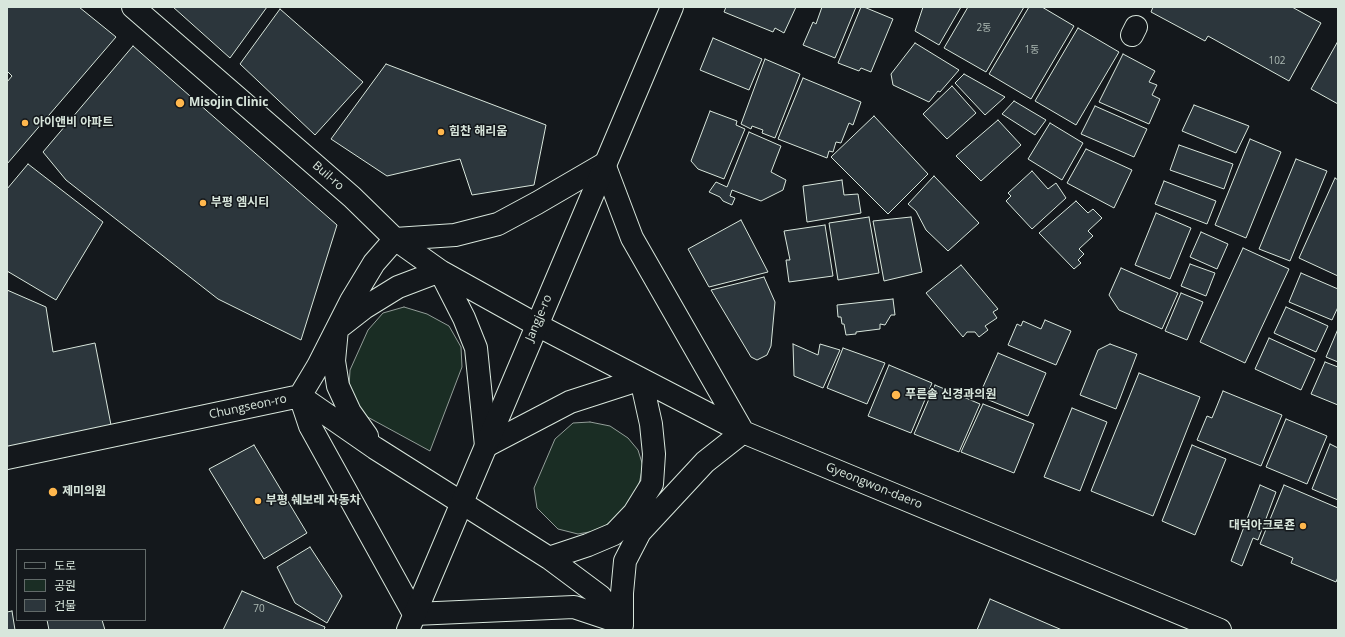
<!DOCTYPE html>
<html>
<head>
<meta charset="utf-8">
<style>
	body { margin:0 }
	#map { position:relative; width:1345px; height:637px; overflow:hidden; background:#14181c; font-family:"Open Sans","Noto Sans KR",sans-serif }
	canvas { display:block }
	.frame { position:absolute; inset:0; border:8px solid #d8e6dc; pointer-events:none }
	.legend { position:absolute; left:16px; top:549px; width:130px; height:72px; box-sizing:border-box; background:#14181c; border:1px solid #626a69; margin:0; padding:5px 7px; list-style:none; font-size:12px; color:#d8e6dc }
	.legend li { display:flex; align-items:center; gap:8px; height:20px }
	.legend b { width:20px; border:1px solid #626a69 }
</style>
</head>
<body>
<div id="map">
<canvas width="1345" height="637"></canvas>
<div class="frame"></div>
<ul class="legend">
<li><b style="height:5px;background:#14181c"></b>도로</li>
<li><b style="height:11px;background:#1a2d24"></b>공원</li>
<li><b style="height:11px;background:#2c363c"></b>건물</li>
</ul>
</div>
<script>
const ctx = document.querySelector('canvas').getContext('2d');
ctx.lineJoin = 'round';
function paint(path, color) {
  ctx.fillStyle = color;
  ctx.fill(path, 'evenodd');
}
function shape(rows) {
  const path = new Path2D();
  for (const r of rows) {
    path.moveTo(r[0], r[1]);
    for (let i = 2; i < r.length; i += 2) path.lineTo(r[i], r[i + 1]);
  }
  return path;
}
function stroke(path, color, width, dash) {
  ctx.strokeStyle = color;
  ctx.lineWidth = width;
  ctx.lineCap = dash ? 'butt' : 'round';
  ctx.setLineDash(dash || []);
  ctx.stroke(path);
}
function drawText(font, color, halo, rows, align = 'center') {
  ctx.font = font + ' "Open Sans","Noto Sans KR",sans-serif';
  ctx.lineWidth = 3;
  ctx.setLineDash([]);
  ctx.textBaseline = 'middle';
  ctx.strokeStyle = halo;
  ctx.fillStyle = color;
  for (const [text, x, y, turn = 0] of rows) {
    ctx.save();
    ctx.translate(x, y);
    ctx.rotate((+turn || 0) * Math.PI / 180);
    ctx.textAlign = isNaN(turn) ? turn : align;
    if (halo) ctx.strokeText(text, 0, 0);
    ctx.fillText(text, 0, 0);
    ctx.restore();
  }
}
const green = shape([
	[404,307,427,314,449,326,461,347,462,367,430,451,362,414,349,388,350,370,368,330,383,313,404,307],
	[590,422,610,426,628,438,638,450,643,466,637,493,614,519,600,530,578,534,558,529,537,508,534,488,555,439,573,423,590,422]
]);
paint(green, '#1a2d24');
stroke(green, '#939e99', 1);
const building = shape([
	[7,7,79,7,116,37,7,164,7,82,12,76,7,71,7,7],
	[173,7,267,7,230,58,173,7],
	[726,7,796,7,784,33,775,28,773,32,724,12,726,7],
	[822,7,856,7,835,58,803,45,813,22,816,24,822,7],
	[861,7,864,7,893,19,871,72,861,68,859,71,838,63,861,7],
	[923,7,961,7,939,45,915,31,923,7],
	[968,7,1024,7,986,72,944,48,968,7],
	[1029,7,1042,7,1074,26,1031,99,989,74,1029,7],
	[1153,7,1292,7,1321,23,1289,81,1208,36,1205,41,1151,12,1153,7],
	[280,9,363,82,315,135,240,64,280,9],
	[1078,28,1119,52,1076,125,1035,101,1078,28],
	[713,38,762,59,749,90,700,70,713,38],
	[1338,41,1338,104,1311,89,1338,41],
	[915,43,959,70,940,92,938,91,929,102,893,85,891,74,915,43],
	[133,46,337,225,301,340,218,299,66,180,43,152,133,46],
	[1123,54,1155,71,1149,82,1157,85,1152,95,1160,99,1149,124,1099,102,1123,54],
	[765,59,800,74,775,138,762,133,763,130,752,126,751,129,741,124,765,59],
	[386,64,546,125,534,185,472,195,460,159,387,176,331,139,386,64],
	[964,74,1005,97,985,115,955,83,964,74],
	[803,78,861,102,853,125,849,123,841,143,836,142,833,152,829,151,827,158,778,139,803,78],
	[952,86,976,113,947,139,923,114,952,86],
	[1014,101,1046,120,1035,135,1002,114,1014,101],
	[1194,105,1249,126,1236,153,1182,131,1194,105],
	[1095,106,1147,129,1134,157,1081,134,1095,106],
	[710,111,737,121,736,125,745,129,724,179,698,169,691,161,710,111],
	[874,116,928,174,888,214,831,157,874,116],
	[998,120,1021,145,981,181,956,156,998,120],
	[1050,123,1083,143,1062,180,1028,159,1050,123],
	[749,132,781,146,771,172,786,180,783,190,761,201,732,190,730,196,735,198,732,205,723,201,720,197,709,192,716,182,727,187,749,132],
	[1250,139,1281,152,1246,238,1215,225,1250,139],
	[1179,145,1233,164,1224,189,1170,170,1179,145],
	[1086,149,1132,170,1114,208,1067,183,1086,149],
	[1296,159,1327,171,1290,261,1259,249,1296,159],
	[28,164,103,222,56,300,7,271,7,189,28,164],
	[1032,171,1048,189,1056,183,1066,198,1032,229,1006,201,1011,196,1008,193,1032,171],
	[934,176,979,223,948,251,926,230,916,211,908,204,934,176],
	[1335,178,1338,180,1338,276,1299,258,1335,178],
	[842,180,844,195,858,194,861,213,807,222,803,186,842,180],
	[1164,181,1216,201,1207,224,1155,204,1164,181],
	[1076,201,1088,213,1093,209,1102,218,1088,231,1093,236,1079,249,1084,254,1078,260,1081,263,1074,269,1039,233,1076,201],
	[1156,213,1191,228,1170,279,1135,265,1156,213],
	[869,217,879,273,838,280,829,223,869,217],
	[911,217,922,272,884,281,873,221,911,217],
	[741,220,768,272,709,287,688,249,741,220],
	[825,225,833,276,789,282,786,260,790,260,784,231,825,225],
	[1201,232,1228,244,1217,269,1190,257,1201,232],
	[1243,248,1289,269,1245,363,1200,342,1243,248],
	[1190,264,1215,273,1206,296,1181,286,1190,264],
	[961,265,998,309,993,312,997,318,985,326,988,330,979,337,975,332,967,332,963,337,926,293,961,265],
	[1121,268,1178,293,1162,329,1119,310,1109,295,1121,268],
	[1301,273,1338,289,1338,307,1332,320,1289,302,1301,273],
	[764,277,775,302,771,346,767,355,757,360,751,357,711,290,764,277],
	[7,290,46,307,53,352,95,343,111,425,8,448,7,444,7,290],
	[1181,293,1203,302,1187,340,1165,331,1181,293],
	[893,299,895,315,891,315,885,325,880,324,880,329,856,332,856,334,846,335,844,324,842,324,841,317,838,317,837,305,893,299],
	[1286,307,1328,326,1316,352,1274,333,1286,307],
	[1045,320,1071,331,1056,365,1008,345,1017,324,1021,326,1023,321,1041,329,1045,320],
	[1338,329,1338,362,1326,357,1338,329],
	[1269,338,1315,359,1301,390,1255,369,1269,338],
	[793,344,818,355,820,344,840,350,823,388,794,376,793,344],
	[1110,344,1137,354,1116,409,1080,395,1098,350,1110,344],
	[843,348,885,363,867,404,827,388,843,348],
	[998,353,1046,373,1028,416,979,396,998,353],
	[1325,362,1338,367,1338,405,1311,394,1325,362],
	[889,365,932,383,911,433,868,416,889,365],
	[1139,373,1200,397,1153,516,1091,491,1139,373],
	[935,385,980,404,959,452,914,434,935,385],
	[1223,391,1282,415,1261,466,1197,440,1207,416,1212,418,1223,391],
	[983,404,1034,424,1014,473,961,452,983,404],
	[1072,408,1107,422,1080,491,1044,477,1072,408],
	[1286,419,1327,436,1307,484,1266,467,1286,419],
	[1330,444,1338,448,1338,500,1312,489,1330,444],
	[254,445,307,533,264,559,209,469,254,445],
	[1192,445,1226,459,1195,535,1162,521,1192,445],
	[1260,485,1276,492,1258,540,1253,538,1242,566,1231,561,1260,485],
	[1284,485,1338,508,1338,577,1336,582,1291,563,1293,558,1260,544,1284,485],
	[310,547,342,596,327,623,295,603,277,567,310,547],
	[242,591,325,627,324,630,223,630,242,591],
	[990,599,1062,630,977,630,990,599],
	[12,611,15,630,7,630,7,612,12,611],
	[47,620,102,620,105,630,49,630,47,620]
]);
paint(building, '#2c363c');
stroke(building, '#d8e6dc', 1);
const minor = shape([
	[133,7,352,197,395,239,440,271,537,325,743,432,1220,630],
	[1132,35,1136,27],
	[440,271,464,318,476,348,486,446,570,402,641,379],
	[367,436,350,412,338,386,334,361,337,329,364,308,398,287,440,271],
	[7,458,300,396,375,448,549,558,600,596,622,625],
	[549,558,588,545,614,534,634,513,652,484,654,454,651,424,641,379],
	[622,623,574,607,414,614,310,426,300,396,318,366,351,301,374,263,395,239,455,235,498,224,537,203,604,164,632,238,743,432],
	[622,623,622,593,625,561,640,532,705,462,743,432]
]);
const major = shape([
	[408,630,672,7]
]);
stroke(minor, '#d8e6dc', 24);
stroke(major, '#d8e6dc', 24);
stroke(minor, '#14181c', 22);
stroke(major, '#14181c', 22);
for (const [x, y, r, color] of [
	[180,103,5,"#ffb74d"],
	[25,123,4,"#ffb74d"],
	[441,132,4,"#ffb74d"],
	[203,203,4,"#ffb74d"],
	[896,395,5,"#ffb74d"],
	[53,492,5,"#ffb74d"],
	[258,501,4,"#ffb74d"],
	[1303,526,4,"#ffb74d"]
]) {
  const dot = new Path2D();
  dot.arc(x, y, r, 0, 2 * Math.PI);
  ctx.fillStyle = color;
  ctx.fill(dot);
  stroke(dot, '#14181c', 1.5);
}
drawText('10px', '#adbab4', null, [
	["2동",984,28],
	["1동",1032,50],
	["102",1277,61],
	["70",259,609]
]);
drawText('bold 12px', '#d8e6dc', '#14181c', [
	["Misojin Clinic",189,103],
	["아이앤비 아파트",33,123],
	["힘찬 해리움",449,132],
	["부평 엠시티",211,203],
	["푸른솔 신경과의원",905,395],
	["제미의원",62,492],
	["부평 쉐보레 자동차",266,501],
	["대덕아크로죤",1295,526,"right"]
], 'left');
drawText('12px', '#d8e6dc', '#14181c', [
	["Buil-ro",328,176,41],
	["Jangje-ro",539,318,-67],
	["Chungseon-ro",248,407,-12],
	["Gyeongwon-daero",874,486,22]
]);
</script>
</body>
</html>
